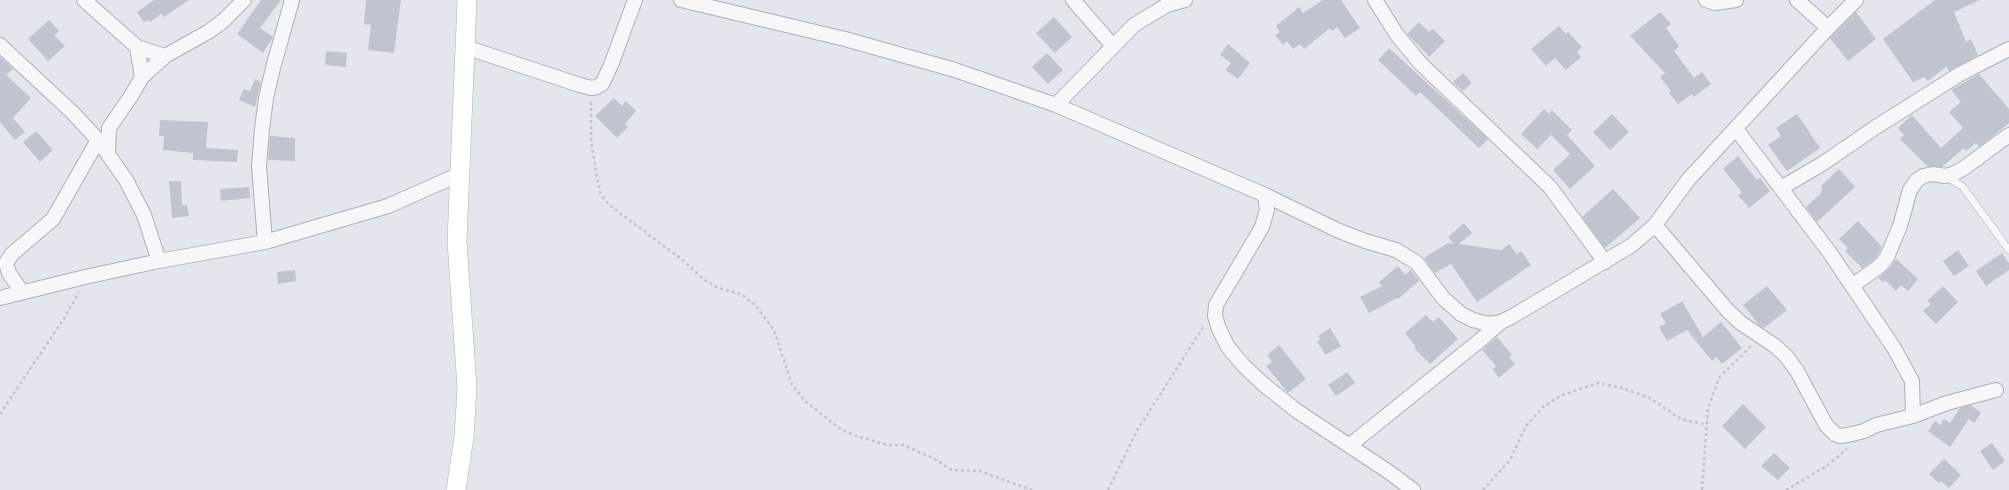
<!DOCTYPE html>
<html>
<head>
<meta charset="utf-8">
<style>
	body { margin:0 }
	canvas { display:block; background:#e3e6ec }
</style>
</head>
<body>
<canvas width="2009" height="490"></canvas>
<script>
const ctx = document.querySelector('canvas').getContext('2d');
ctx.lineJoin = 'round';
function paint(path, color) {
  ctx.fillStyle = color;
  ctx.fill(path, 'evenodd');
}
function shape(rows) {
  const path = new Path2D();
  for (const r of rows) {
    path.moveTo(r[0], r[1]);
    for (let i = 2; i < r.length; i += 2) path.lineTo(r[i], r[i + 1]);
  }
  return path;
}
function stroke(path, color, width, dash) {
  ctx.strokeStyle = color;
  ctx.lineWidth = width;
  ctx.lineCap = dash ? 'butt' : 'round';
  ctx.setLineDash(dash || []);
  ctx.stroke(path);
}
paint(shape([
	[154,0,189,0,164,17,161,14,150,22,148,20,144,22,137,12],
	[261,0,281,0,260,28,273,37,263,53,237,34],
	[366,0,401,0,394,53,368,50,371,25,364,24],
	[1323,0,1341,0,1360,28,1345,38,1337,27,1332,31,1330,28,1304,49,1300,44,1293,49,1287,41,1283,45,1275,35,1280,32,1276,26,1299,7,1303,13],
	[1935,0,1980,0,1954,12,1966,42,1971,39,1978,55,1949,71,1947,66,1928,81,1924,77,1913,82,1883,39],
	[1660,12,1671,24,1666,28,1679,46,1674,51,1694,78,1702,72,1711,84,1694,97,1692,94,1678,104,1669,93,1671,91,1660,77,1665,73,1630,36],
	[1856,12,1876,39,1848,61,1830,38],
	[1054,17,1072,37,1055,53,1036,33],
	[49,20,59,31,54,35,65,46,48,61,28,39],
	[1419,22,1429,32,1433,29,1445,41,1428,58,1428,55,1407,34],
	[1559,26,1566,34,1568,32,1582,47,1577,52,1581,57,1566,70,1555,58,1546,66,1531,49],
	[1228,44,1250,63,1238,79,1226,70,1231,63,1220,55],
	[1389,48,1488,139,1479,148,1420,92,1416,96,1378,60],
	[326,51,347,53,346,67,325,65],
	[1047,53,1063,70,1048,84,1032,67],
	[0,57,13,69,6,75,31,98,13,118,25,132,15,140,0,122],
	[1463,73,1472,83,1463,91,1453,82],
	[1979,74,2009,109,2009,123,1979,147,1976,143,1966,151,1964,148,1942,167,1927,166,1900,139,1904,135,1898,128,1912,115,1941,148,1963,128,1949,112,1961,102,1951,90],
	[255,79,261,82,255,107,239,100,244,89,250,91],
	[614,98,622,106,626,101,636,111,625,124,628,127,617,138,595,116],
	[1544,109,1549,114,1552,110,1572,130,1567,135,1595,166,1570,189,1553,170,1570,154,1551,135,1537,149,1521,134],
	[1612,114,1629,132,1610,150,1593,132],
	[1797,114,1820,148,1787,171,1768,145,1781,136,1776,128],
	[160,120,208,122,206,148,238,150,237,162,193,160,193,153,163,150,164,136,159,136],
	[36,131,53,150,40,162,23,142],
	[270,136,295,138,295,161,268,160],
	[1738,156,1757,180,1760,178,1770,191,1749,208,1738,195,1742,192,1723,169],
	[1839,169,1855,187,1817,222,1806,207,1822,192,1821,191,1823,188,1821,186],
	[169,181,181,181,182,205,187,205,189,216,172,218],
	[249,187,250,198,221,201,220,189],
	[1613,189,1640,218,1605,248,1582,217],
	[1858,221,1882,247,1875,259,1862,268,1845,251,1848,248,1839,239],
	[1464,223,1472,233,1459,244,1501,250,1509,244,1517,254,1521,251,1531,265,1477,302,1451,264,1435,273,1424,258,1448,243,1454,244,1448,237],
	[1958,250,1969,266,1954,276,1943,261],
	[2002,253,2009,263,2009,270,1986,286,1976,271],
	[1896,259,1918,279,1908,291,1901,285,1896,291,1885,280,1883,282,1878,278,1888,270],
	[1398,266,1405,275,1411,270,1419,281,1398,299,1397,298,1369,313,1360,297,1382,286,1379,282],
	[295,270,296,281,278,284,277,272],
	[1767,286,1787,310,1764,328,1759,325,1743,305],
	[1943,286,1958,302,1936,324,1923,311,1931,304,1927,301],
	[1682,301,1703,337,1721,322,1742,348,1722,364,1716,357,1712,361,1687,330,1667,341,1659,327,1666,323,1660,314],
	[1426,315,1433,322,1439,317,1458,339,1430,364,1414,348,1416,347,1405,333],
	[1330,328,1341,346,1326,355,1317,342,1321,339,1318,336],
	[1497,337,1512,355,1509,357,1515,364,1499,378,1493,370,1496,366,1482,350],
	[1279,345,1306,379,1288,393,1266,366,1272,362,1267,355],
	[1347,372,1355,383,1336,396,1328,385],
	[1743,404,1766,427,1745,449,1722,426],
	[1971,405,1981,413,1974,423,1969,419,1950,447,1928,431,1935,421,1940,425,1944,419,1950,423,1960,408],
	[1992,443,2005,461,1993,470,1980,451],
	[1774,453,1790,468,1778,480,1761,466],
	[1944,459,1961,475,1949,488,1941,481,1939,483,1929,474]
]), '#c0c4cf');
const lane = shape([
	[1945,176,1962,186,2009,250]
]);
const street = shape([
	[84,0,137,47,142,77],
	[681,0,845,39,955,70,1056,105,1265,195,1337,230,1365,241,1396,250,1417,263,1443,298,1461,314,1473,320,1489,324,1501,322,1513,316,1632,245,1655,225,1688,180,1828,28,1856,0],
	[1073,0,1113,46],
	[1375,0,1397,35,1420,63,1550,187,1605,262],
	[1706,0,1715,3,1736,0],
	[1797,0,1828,28],
	[0,45,73,113,98,140,126,180,144,215,159,261],
	[137,47,165,56],
	[465,47,580,85,591,88,597,87,602,84,611,65,635,0],
	[1056,105,1134,25,1167,5,1185,0],
	[1736,129,1830,253,1894,348,1912,381,1913,416],
	[108,155,109,128,131,96,142,77,165,56,208,32,223,21,244,0],
	[1781,188,1822,164,1876,127,1960,74,2009,49],
	[1265,195,1267,210,1262,227,1216,305,1215,316,1219,329,1228,347,1243,365,1263,384,1297,411,1389,472,1413,490],
	[1655,225,1728,311,1741,323,1775,346,1786,356,1797,371,1826,425,1835,434,1840,436,1848,435,1864,431,1876,425,1913,416,1947,403,1996,390],
	[265,242,259,166,262,129,266,98,273,68,292,0],
	[1852,286,1881,265,1887,257,1900,226,1910,190,1916,181,1923,176,1933,174,1945,176,1953,174,1964,168,2009,135],
	[22,292,9,273,6,263,12,254,53,219,98,140],
	[0,298,85,277,159,261,265,242,388,206,460,174],
	[1350,445,1478,342,1501,322]
]);
const secondary = shape([
	[456,490,464,437,467,388,457,241,467,0]
]);
stroke(lane, '#acb0ba', 8);
stroke(street, '#acb0ba', 16);
stroke(secondary, '#acb0ba', 20);
stroke(shape([
	[591,102,591,140,596,172,600,193,609,205,680,258,706,281,718,288,741,294,755,305,774,330,792,385,806,402,839,428,853,435,887,445,903,445,933,458,952,470,979,471,1032,490],
	[0,414,63,320,79,292],
	[1108,490,1138,429,1204,326],
	[1483,490,1510,460,1526,426,1543,407,1560,396,1580,389,1599,383,1622,388,1650,398,1681,419,1707,425],
	[1702,490,1708,408,1719,378,1751,346],
	[1786,490,1825,467,1847,449]
]), '#c2c4cb', 2.5, [3, 3]);
stroke(lane, '#f7f7fa', 7);
stroke(street, '#f7f7fa', 14);
stroke(secondary, '#fff', 19);
</script>
</body>
</html>
